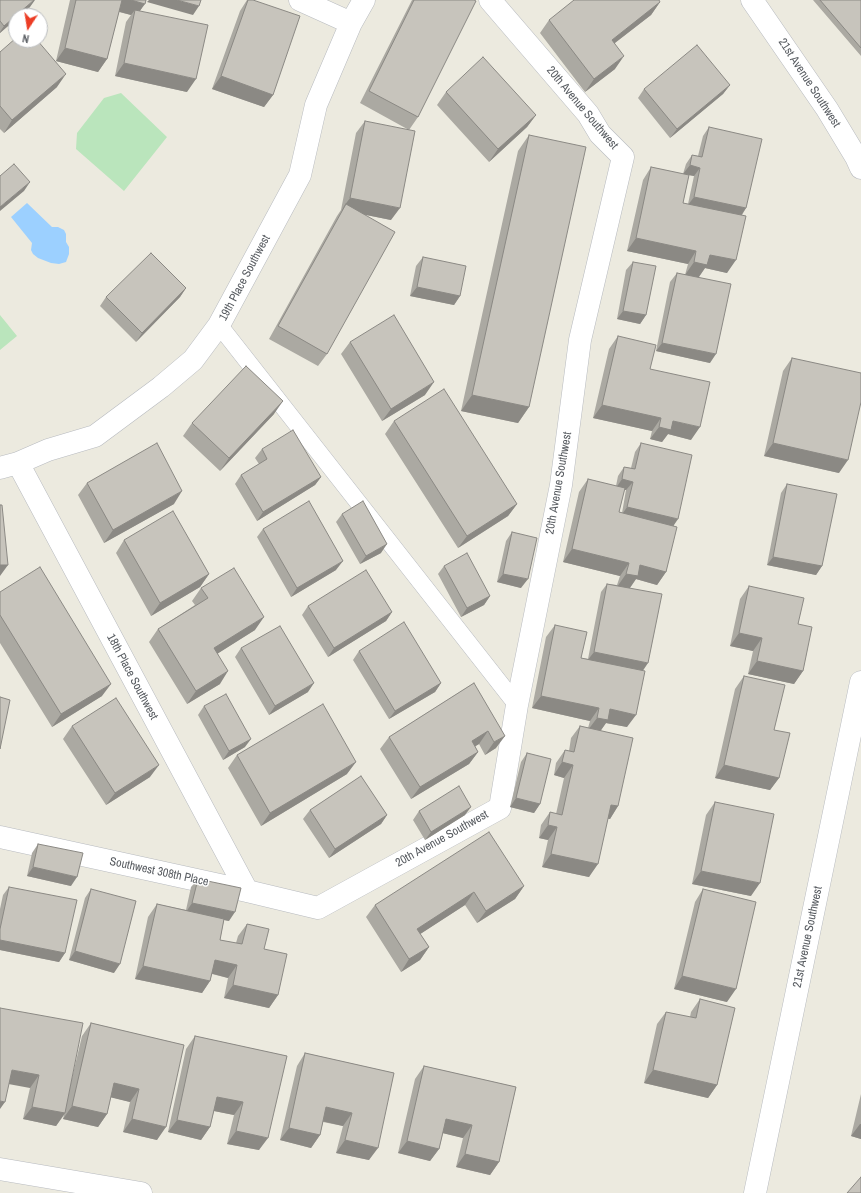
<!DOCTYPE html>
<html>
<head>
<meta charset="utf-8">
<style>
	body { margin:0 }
	#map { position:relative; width:861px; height:1193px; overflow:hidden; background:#eceadf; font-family:"Archivo Narrow",sans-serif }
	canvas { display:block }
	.north { position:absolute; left:8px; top:8px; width:40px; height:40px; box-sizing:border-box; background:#fff; border:1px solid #bcbec0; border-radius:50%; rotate:192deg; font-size:11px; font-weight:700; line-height:16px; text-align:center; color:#585c61 }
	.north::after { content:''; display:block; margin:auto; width:14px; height:18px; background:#ec3d25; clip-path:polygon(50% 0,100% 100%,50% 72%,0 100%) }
</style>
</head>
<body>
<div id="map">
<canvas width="861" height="1193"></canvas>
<div class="north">N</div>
</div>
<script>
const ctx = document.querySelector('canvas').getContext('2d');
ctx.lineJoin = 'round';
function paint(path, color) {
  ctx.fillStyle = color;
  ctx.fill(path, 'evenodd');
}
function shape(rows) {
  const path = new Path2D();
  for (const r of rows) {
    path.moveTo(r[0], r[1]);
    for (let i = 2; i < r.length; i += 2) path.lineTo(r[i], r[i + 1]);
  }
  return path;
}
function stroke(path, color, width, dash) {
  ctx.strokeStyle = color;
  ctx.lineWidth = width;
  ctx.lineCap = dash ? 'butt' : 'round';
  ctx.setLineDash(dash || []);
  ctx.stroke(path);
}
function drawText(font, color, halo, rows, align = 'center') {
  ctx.font = font + ' "Archivo Narrow",sans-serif';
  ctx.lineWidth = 3;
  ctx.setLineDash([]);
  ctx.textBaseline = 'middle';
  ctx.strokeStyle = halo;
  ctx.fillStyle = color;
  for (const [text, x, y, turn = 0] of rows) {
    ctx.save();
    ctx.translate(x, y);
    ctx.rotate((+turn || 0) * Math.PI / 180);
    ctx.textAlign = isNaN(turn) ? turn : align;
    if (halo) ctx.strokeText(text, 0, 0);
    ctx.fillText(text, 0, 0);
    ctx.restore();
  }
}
paint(shape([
	[121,93,167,137,124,191,76,149,77,133,104,98],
	[0,315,17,336,0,350]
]), '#bae5bc');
paint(shape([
	[27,203,52,227,58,227,64,230,66,234,66,242,69,247,69,254,66,262,59,264,51,263,38,258,33,254,31,250,32,243,11,217]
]), '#9cd0ff');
const service = shape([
	[219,325,517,705]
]);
const minor = shape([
	[300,0,351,23],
	[752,0,827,109,856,157,861,168],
	[18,463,247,891],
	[0,468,18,463,48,450,95,436,161,387,193,360,219,325,300,175,316,105,351,23,364,0],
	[0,837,247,891,318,908,500,808,517,705,561,485,580,340,623,157,600,134,588,114,490,0],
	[0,1169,141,1193],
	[755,1193,861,682]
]);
stroke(service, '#b7babf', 18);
stroke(minor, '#b7babf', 23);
stroke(service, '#fff', 17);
stroke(minor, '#fff', 22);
paint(shape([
	[0,0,30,7,19,16,16,16,16,19,0,33],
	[70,0,146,0,140,11,187,92,115,76,126,22,131,15,119,12,107,59,98,72,56,61],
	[247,0,253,0,273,95,264,107,212,89,240,11],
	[412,0,474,0,418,117,409,130,360,103],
	[813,0,861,0,861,56],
	[660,2,651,15,615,43,615,69,585,92,540,33,549,20],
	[0,52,57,87,4,133,0,129],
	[730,85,723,94,670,138,638,98,644,89],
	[446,92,536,115,527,127,489,162,437,105],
	[365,121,391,220,366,215,327,354,318,366,269,339,337,216,341,210,356,133],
	[709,127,746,208,742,215,727,273,705,268,699,277,710,363,656,351,670,282,677,273,685,275,688,264,627,251,643,180,651,167,683,174,686,164,692,155,698,156,703,136],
	[689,175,694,176,688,204,683,203],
	[529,135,529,407,518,423,461,411,518,151],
	[423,257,460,296,454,305,410,296,416,266],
	[633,262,646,315,640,324,617,319,626,270],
	[186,288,180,297,136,342,100,306,106,297],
	[618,336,650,369,691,440,668,434,662,442,650,439,652,431,593,418,609,349],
	[350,342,425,395,382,421,341,354],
	[792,358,839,473,764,456,783,371],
	[274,414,220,471,183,436,192,423],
	[394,421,517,504,508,516,458,548,385,434],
	[641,443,674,526,666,572,657,585,636,579,630,588,643,670,627,727,606,723,601,730,618,806,610,819,608,819,589,877,542,867,548,840,539,838,541,825,550,812,556,814,564,778,554,775,556,763,565,750,569,751,571,738,580,726,588,728,590,721,532,708,546,637,555,625,581,658,588,659,601,592,607,584,617,585,620,576,563,562,579,492,588,479,616,486,618,476,624,467,631,468,635,452],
	[624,490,626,490,622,513,619,512],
	[262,449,321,477,315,485,257,521,235,484,241,475,259,464,255,458],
	[87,483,174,504,104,543,78,495],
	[787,484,822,566,816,575,767,565,781,493],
	[342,514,381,553,360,564,336,522],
	[263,529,336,570,291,597,257,537],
	[512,532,521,588,497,582,506,541],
	[124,540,209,574,200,587,151,616,116,553],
	[444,566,490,596,484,605,461,617,438,574],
	[749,586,798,624,803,671,794,684,748,674,753,651,730,646,740,599],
	[201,588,255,630,218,653,220,684,187,704,149,642,158,629,195,605,192,601],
	[0,592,102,696,52,727,0,643],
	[308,606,392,612,386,621,328,657,302,615],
	[241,648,308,692,269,715,235,657],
	[359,651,441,683,435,692,389,719,353,660],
	[744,676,774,730,779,778,770,790,715,778,735,689],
	[474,683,496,748,485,755,479,744,475,746,478,752,469,764,411,799,380,749,389,737],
	[204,706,245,747,223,760,198,715],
	[72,726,150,777,106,805,63,739],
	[527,753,540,804,534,813,510,807,521,762],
	[237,755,347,774,261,826,228,768],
	[715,802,751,896,692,884,706,815],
	[310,810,387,815,381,824,329,858,303,819],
	[419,811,465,815,425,840,413,820],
	[38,844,71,886,27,876,32,853],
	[198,879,229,921,224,920,220,940,236,943,238,936,247,924,264,949,278,995,269,1008,224,998,228,978,212,974,210,981,202,993,135,979,148,917,157,904,186,910,191,887],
	[524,886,515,899,477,923,465,905,420,934,429,947,420,960,401,972,366,917,375,905],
	[9,887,65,953,59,962,0,950,0,909,3,895],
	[91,889,114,973,69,960,85,898],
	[703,889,727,1002,674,989,695,902],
	[700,999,717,1085,708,1098,644,1083,657,1024,666,1012,690,1017,691,1012],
	[0,1008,72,1078,82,1036,91,1023,184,1045,157,1140,123,1132,130,1102,111,1097,107,1114,98,1127,63,1119,64,1115,56,1126,23,1119,30,1088],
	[195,1036,287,1056,259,1150,227,1144,234,1115,214,1111,210,1127,201,1140,168,1132,186,1049],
	[305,1053,394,1073,369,1160,336,1153,343,1126,323,1122,320,1135,311,1148,280,1140,297,1066],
	[424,1066,516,1087,499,1162,490,1175,456,1167,463,1138,443,1133,439,1149,430,1161,398,1153,415,1079],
	[861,1094,861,1139,851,1136]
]), '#aba9a2');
paint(shape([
	[34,0,35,0,30,7,19,16,16,16,16,19,0,33,0,32,4,26],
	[121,0,131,0,145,4,136,16,135,10,131,15,113,10],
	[149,0,177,0,199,6,193,15,147,2],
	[660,2,651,15,603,52,612,40],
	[65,48,107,59,98,72,56,61],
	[624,56,615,69,585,92,594,79],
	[124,63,196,79,187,92,115,76],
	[66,74,57,87,4,133,12,120],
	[221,76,273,95,264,107,212,89],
	[730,85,723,94,670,138,677,129],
	[536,115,527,127,489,162,498,149],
	[690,165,700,168,694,176,683,174],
	[30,182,24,191,0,211,0,207],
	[694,197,746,208,740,217,688,205],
	[350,198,400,208,391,220,342,210,346,204,341,210],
	[636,238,696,251,688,264,627,251],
	[710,255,736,260,727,273,705,268,698,278,685,275,694,262],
	[417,287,460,296,454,305,410,296],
	[186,288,180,297,136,342,142,333],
	[623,311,646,315,640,324,617,319],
	[662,343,716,354,710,363,656,351],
	[434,382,425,395,382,421,391,409],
	[472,395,529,407,518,423,461,411],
	[283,401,274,414,220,471,229,458],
	[602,405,661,418,652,431,593,418],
	[673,421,700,427,691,440,668,434,662,442,650,439,659,427],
	[773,443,848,460,839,473,764,456],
	[321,477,315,485,257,521,263,512],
	[622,479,633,482,626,490,616,488],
	[182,491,174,504,104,543,113,530],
	[517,504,508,516,458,548,467,536],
	[627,507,678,519,672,528,621,516],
	[387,544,381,553,360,564,366,556],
	[572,549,629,563,620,576,563,562],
	[773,557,822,566,816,575,767,565],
	[343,561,336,570,291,597,297,588],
	[0,565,8,565,0,576],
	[640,565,666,572,657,585,636,579,629,589,617,587,626,574],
	[209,574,200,587,151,616,160,603],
	[503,574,528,579,521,588,497,582],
	[490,596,484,605,461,617,467,608],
	[392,612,386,621,328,657,334,648],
	[264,617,255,630,206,661,214,648],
	[739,633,762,638,753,651,730,646],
	[594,652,648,663,642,672,587,661],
	[757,661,803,671,794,684,748,674],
	[228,671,220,684,187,704,196,691],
	[314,683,308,692,269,715,275,706],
	[441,683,435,692,389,719,395,711],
	[111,684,102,696,52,727,61,714],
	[541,696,599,708,590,721,532,708],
	[610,709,636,715,627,727,606,723,599,733,588,730,597,718],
	[488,731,479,744,463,754,472,741],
	[505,736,496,748,485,755,494,742],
	[251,739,245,747,223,760,229,751],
	[478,752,469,764,411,799,420,787],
	[356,762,347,774,261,826,270,813],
	[562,762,573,765,564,778,554,775],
	[159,765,150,777,106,805,115,793],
	[724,765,779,778,770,790,715,778],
	[516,798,540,804,534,813,510,807],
	[611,805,618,806,610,819,602,817],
	[471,807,465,815,425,840,431,832],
	[387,815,381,824,329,858,335,849],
	[548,825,557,827,548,840,539,838],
	[551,854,598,864,589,877,542,867],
	[33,867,77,877,71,886,27,876],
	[701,871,760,883,751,896,692,884],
	[524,886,515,899,477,923,486,911],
	[474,892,465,905,408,942,417,929],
	[192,903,235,912,229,921,186,912],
	[0,940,65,953,59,962,0,950],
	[429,947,420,960,401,972,409,959],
	[75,951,120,964,114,973,69,960],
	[215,960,237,965,228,978,206,972],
	[143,966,210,981,202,993,135,979],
	[682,976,736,989,727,1002,674,989],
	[233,985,278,995,269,1008,224,998],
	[12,1070,39,1075,30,1088,3,1083],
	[653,1070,717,1085,708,1098,644,1083],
	[114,1083,139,1089,130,1102,105,1096],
	[217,1097,243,1102,234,1115,209,1110],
	[0,1101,5,1102,0,1109],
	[72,1106,107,1114,98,1127,63,1119],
	[32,1107,65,1113,56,1126,23,1119],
	[326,1107,352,1113,343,1126,317,1120],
	[132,1119,166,1127,157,1140,123,1132],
	[446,1119,472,1125,463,1138,438,1132],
	[177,1120,210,1127,201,1140,168,1132],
	[860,1124,861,1124,861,1139,851,1136],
	[289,1128,320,1135,311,1148,280,1140],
	[236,1131,268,1138,259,1150,227,1144],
	[345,1140,378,1148,369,1160,336,1153],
	[407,1141,439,1149,430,1161,398,1153],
	[465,1154,499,1162,490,1175,456,1167]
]), '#8b8984');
const building = shape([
	[0,0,34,0,4,26,0,21,0,0],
	[76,0,122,0,107,59,65,48,76,0],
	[131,0,146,0,145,4,131,0],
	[177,0,201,0,199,6,177,0],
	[248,0,253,0,300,16,273,95,221,76,248,0],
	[414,0,474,0,476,1,418,117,369,91,414,0],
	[574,0,659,0,660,2,612,40,624,56,594,79,549,20,574,0],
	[820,0,861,0,861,48,820,0],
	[135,10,208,25,196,79,124,63,135,10],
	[16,38,16,40,37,40,66,74,12,120,0,106,0,52,16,38],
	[697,45,730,85,677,129,644,89,697,45],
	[483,57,536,115,498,149,446,92,483,57],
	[365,121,415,131,400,208,350,198,365,121],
	[709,127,762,139,746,208,694,197,700,168,690,165,692,155,702,157,709,127],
	[529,135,586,147,529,407,472,395,529,135],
	[14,164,30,182,0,207,0,176,14,164],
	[651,167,689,175,683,203,746,216,736,260,710,255,707,265,694,262,696,251,636,238,651,167],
	[346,204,395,232,327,354,278,326,346,204],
	[151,253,186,288,142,333,106,297,151,253],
	[423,257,466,266,460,296,417,287,423,257],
	[633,262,656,266,646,315,623,311,633,262],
	[677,273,731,284,716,354,662,343,677,273],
	[394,315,434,382,391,409,350,342,394,315],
	[618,336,656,345,650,369,710,382,700,427,673,421,671,430,659,427,661,418,602,405,618,336],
	[792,358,861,373,861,402,848,460,773,443,792,358],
	[246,366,283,401,229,458,192,423,246,366],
	[444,389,517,504,467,536,394,421,444,389],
	[293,430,321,477,263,512,241,475,267,459,262,449,293,430],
	[157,443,182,491,113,530,87,483,157,443],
	[641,443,692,455,678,519,627,507,633,482,622,479,624,467,635,469,641,443],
	[588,479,625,488,619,512,677,527,666,572,640,565,638,576,626,574,629,563,572,549,588,479],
	[787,484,837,494,822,566,773,557,787,484],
	[309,501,343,561,297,588,263,529,309,501],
	[363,501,387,544,366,556,342,514,363,501],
	[0,505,2,505,8,565,0,565,0,505],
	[173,511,209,574,160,603,124,540,173,511],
	[512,532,537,538,528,579,503,574,512,532],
	[467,553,490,596,467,608,444,566,467,553],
	[40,567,111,684,61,714,0,615,0,592,40,567],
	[234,568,264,617,214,648,228,671,196,691,158,629,208,598,201,588,234,568],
	[366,570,392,612,334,648,308,606,366,570],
	[607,584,662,594,648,663,594,652,607,584],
	[749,586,804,598,798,624,812,627,803,671,757,661,762,638,739,633,749,586],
	[404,622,441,683,395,711,359,651,404,622],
	[555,625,587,632,581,658,645,671,636,715,610,709,608,720,597,718,599,708,541,696,555,625],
	[280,626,314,683,275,706,241,648,280,626],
	[744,676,785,685,774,730,790,733,779,778,724,765,744,676],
	[474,683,505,736,494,742,488,731,472,741,478,752,420,787,389,737,474,683],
	[226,694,251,739,229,751,204,706,226,694],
	[0,697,10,700,0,749,0,697],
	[116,698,159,765,115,793,72,726,116,698],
	[323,704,356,762,270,813,237,755,323,704],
	[580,726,633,738,618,806,611,805,598,864,551,854,557,827,548,825,550,812,562,815,573,765,562,762,565,750,574,752,580,726],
	[527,753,551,759,540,804,516,798,527,753],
	[361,776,387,815,335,849,310,810,361,776],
	[459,786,471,807,431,832,419,811,459,786],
	[715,802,774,814,760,883,701,871,715,802],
	[489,832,524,886,486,911,474,892,417,929,429,947,409,959,375,905,489,832],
	[38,844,83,853,77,877,33,867,38,844],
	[198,879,241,888,235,912,192,903,198,879],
	[9,887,77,900,65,953,0,940,0,929,9,887],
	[91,889,136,901,120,964,75,951,91,889],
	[703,889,756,902,736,989,682,976,703,889],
	[157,904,224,919,220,940,242,944,247,924,269,929,264,949,287,954,278,995,233,985,237,965,215,960,210,981,143,966,157,904],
	[700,999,735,1008,717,1085,653,1070,666,1012,696,1018,700,999],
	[0,1008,83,1023,65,1113,32,1107,39,1075,12,1070,5,1102,0,1101,0,1008],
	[91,1023,184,1045,166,1127,132,1119,139,1089,114,1083,107,1114,72,1106,91,1023],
	[195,1036,287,1056,268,1138,236,1131,243,1102,217,1097,210,1127,177,1120,195,1036],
	[305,1053,394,1073,378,1148,345,1140,352,1113,326,1107,320,1135,289,1128,305,1053],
	[424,1066,516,1087,499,1162,465,1154,472,1125,446,1119,439,1149,407,1141,424,1066],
	[861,1177,861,1193,847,1193,861,1177]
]);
paint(building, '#c7c4bc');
stroke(building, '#8b8984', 1);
drawText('12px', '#585c61', '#fff', [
	["21st Avenue Southwest",809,83,57],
	["20th Avenue Southwest",582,108,50],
	["19th Place Southwest",245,278,-62],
	["20th Avenue Southwest",559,483,-80],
	["18th Place Southwest",132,677,62],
	["20th Avenue Southwest",442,839,-29],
	["Southwest 308th Place",159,872,12],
	["21st Avenue Southwest",808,937,-78]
]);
</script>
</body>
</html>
